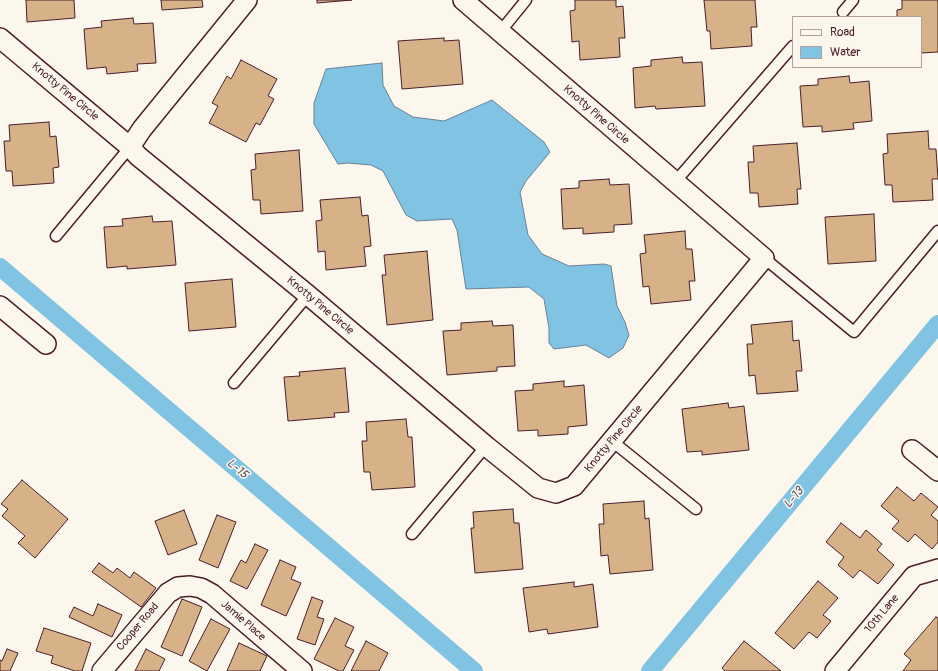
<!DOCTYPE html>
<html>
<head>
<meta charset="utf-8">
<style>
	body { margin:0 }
	#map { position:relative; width:938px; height:671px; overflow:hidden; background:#fbf7ec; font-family:Pangolin,sans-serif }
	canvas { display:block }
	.legend { position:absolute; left:792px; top:16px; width:130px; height:52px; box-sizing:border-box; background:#fbf7ec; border:1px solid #b4a19f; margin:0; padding:5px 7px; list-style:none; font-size:12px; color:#4a1f2b }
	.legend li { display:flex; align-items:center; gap:8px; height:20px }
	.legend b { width:20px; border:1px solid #b4a19f }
</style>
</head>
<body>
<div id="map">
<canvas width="938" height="671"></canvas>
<ul class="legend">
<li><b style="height:5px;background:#fbf7ec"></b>Road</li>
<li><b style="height:11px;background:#81c3e2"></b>Water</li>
</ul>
</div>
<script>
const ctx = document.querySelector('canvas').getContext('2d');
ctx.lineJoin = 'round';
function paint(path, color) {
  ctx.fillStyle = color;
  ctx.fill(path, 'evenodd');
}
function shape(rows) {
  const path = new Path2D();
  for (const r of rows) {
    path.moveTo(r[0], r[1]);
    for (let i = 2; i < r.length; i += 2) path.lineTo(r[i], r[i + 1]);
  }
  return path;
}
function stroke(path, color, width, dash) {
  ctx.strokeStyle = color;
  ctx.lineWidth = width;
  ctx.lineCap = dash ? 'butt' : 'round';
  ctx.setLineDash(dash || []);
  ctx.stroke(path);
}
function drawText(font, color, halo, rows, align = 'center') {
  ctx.font = font + ' Pangolin,sans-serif';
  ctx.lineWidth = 3;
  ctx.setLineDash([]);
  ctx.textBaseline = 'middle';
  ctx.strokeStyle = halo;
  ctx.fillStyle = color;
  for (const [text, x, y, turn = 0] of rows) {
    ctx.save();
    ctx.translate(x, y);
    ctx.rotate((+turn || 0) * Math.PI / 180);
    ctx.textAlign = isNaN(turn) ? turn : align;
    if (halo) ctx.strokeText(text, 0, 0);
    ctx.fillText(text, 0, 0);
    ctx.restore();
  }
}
const water = shape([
	[382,63,383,85,394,106,413,117,444,121,492,100,544,142,550,152,526,181,520,192,528,235,542,254,569,266,604,264,611,266,617,306,625,322,629,335,623,348,609,358,586,345,554,349,549,343,549,328,544,299,529,287,466,289,457,230,452,219,417,221,406,215,383,171,371,165,348,163,338,164,314,124,314,103,326,69,382,63]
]);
paint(water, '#81c3e2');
stroke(water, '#6b8199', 1);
stroke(shape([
	[0,267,474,671],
	[650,671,938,324]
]), '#81c3e2', 18);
const building = shape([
	[26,0,74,0,75,18,27,22,26,0],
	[161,0,202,0,203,7,162,10,161,0],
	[317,0,352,0,317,3,317,0],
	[575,0,616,0,616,7,623,6,625,38,619,38,620,57,580,60,579,41,572,42,570,11,575,10,575,0],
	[704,0,755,0,757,27,751,27,752,46,711,49,710,31,707,31,704,0],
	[902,0,938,0,938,52,921,53,921,17,897,17,897,10,902,9,902,0],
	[133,18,134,24,153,23,156,63,137,64,138,71,107,74,106,67,87,69,84,29,102,27,101,21,133,18],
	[444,38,444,41,459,40,463,84,402,89,398,41,444,38],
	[682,57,683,63,702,62,705,106,656,109,655,106,635,108,633,68,651,66,651,60,682,57],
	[241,60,277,79,268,96,274,99,260,125,256,123,246,142,209,123,218,106,212,103,227,76,231,79,241,60],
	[849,76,850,83,869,81,872,121,853,123,854,129,822,132,822,126,803,127,800,86,818,85,818,79,849,76],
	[49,122,50,137,56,136,59,167,53,168,54,183,13,186,12,171,6,171,4,141,10,141,9,125,49,122],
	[928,131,929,149,936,149,938,179,932,179,933,200,893,202,892,185,885,185,883,154,888,153,887,134,928,131],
	[797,143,801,189,797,189,798,204,759,207,758,193,750,193,748,162,754,162,753,146,797,143],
	[299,150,303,211,261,214,260,200,253,200,251,170,256,169,255,154,299,150],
	[609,179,610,185,629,184,632,224,614,225,614,232,583,234,583,228,563,229,561,189,579,188,579,181,609,179],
	[360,197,362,216,368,215,371,246,364,247,366,266,326,270,325,251,318,252,316,221,322,220,320,200,360,197],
	[874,214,876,261,828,264,825,217,874,214],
	[152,216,153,222,172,221,176,265,127,269,127,266,107,268,104,227,123,226,122,219,152,216],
	[685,231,686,249,692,249,695,281,689,281,691,300,651,304,649,286,643,287,640,254,646,253,644,235,685,231],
	[427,251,433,320,387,325,382,275,386,275,384,255,427,251],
	[232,279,236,327,189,331,185,283,232,279],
	[492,321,493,326,513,325,515,366,497,367,497,371,447,375,443,331,461,330,461,323,492,321],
	[792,321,793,341,799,340,802,371,796,371,798,391,757,394,755,375,749,376,747,344,753,344,751,325,792,321],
	[345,368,349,412,334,413,335,417,288,421,284,377,300,376,299,372,345,368],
	[564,381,564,387,584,385,587,425,568,427,568,434,538,436,538,430,518,431,515,391,533,390,533,384,564,381],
	[728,403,729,408,744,406,749,450,702,455,702,451,687,452,682,409,728,403],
	[406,419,408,437,412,437,415,487,372,490,370,472,364,472,362,441,367,441,366,422,406,419],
	[22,480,68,519,35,558,18,543,25,536,2,516,8,509,1,504,22,480],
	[897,487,914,501,921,493,938,507,931,515,938,521,938,542,932,549,915,534,908,542,892,529,899,521,881,506,897,487],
	[644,501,645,519,649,518,653,570,610,574,608,555,601,556,599,524,604,524,603,504,644,501],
	[513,509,514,523,519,523,523,569,475,573,471,528,474,528,473,512,513,509],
	[184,510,197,544,168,555,155,521,184,510],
	[217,515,236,522,218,568,199,560,217,515],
	[841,523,860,538,866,530,882,544,877,550,894,565,878,584,860,570,853,578,838,565,844,557,826,542,841,523],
	[255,544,268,550,247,589,230,581,241,560,246,563,255,544],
	[280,560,296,567,291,579,301,583,286,616,261,605,280,560],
	[99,563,113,573,117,568,130,578,134,572,156,588,141,607,92,572,99,563],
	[818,581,838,598,823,615,831,621,817,638,809,632,794,649,775,633,818,581],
	[574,582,574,587,593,584,598,627,548,634,547,629,529,632,523,588,574,582],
	[312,597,323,601,317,617,324,619,315,645,297,639,312,597],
	[182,599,202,607,182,656,161,647,182,599],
	[98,604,122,615,112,637,69,617,74,607,93,616,98,604],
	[936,617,938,618,938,671,903,671,911,660,904,654,936,617],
	[335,618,354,627,345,646,354,650,343,671,339,671,314,659,335,618],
	[211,619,230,629,207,671,189,661,211,619],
	[44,628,91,643,82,671,75,671,51,663,53,656,36,651,44,628],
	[366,641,388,653,379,671,351,671,366,641],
	[744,641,781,671,725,671,722,668,744,641],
	[239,643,267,656,260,671,227,671,239,643],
	[7,649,18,653,10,671,0,671,0,660,2,661,7,649],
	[146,649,165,659,159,671,135,671,146,649]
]);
paint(building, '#d7b289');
stroke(building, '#4a1f2b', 1);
const lane = shape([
	[843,12,853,0],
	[500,32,526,0],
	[675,182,793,46],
	[56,236,130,147],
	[764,258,854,332,938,231],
	[234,383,308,295],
	[612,441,696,509],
	[412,534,486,446]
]);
const street = shape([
	[247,0,142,129,130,147,138,156,308,295,486,446,538,488,556,493,574,486,764,258,463,0],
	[0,38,130,147],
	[0,306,46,344],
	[912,450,938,471],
	[102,671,168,593,178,587,190,586,201,588,212,594,302,671],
	[835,671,914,576,938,569]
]);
stroke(lane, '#4a1f2b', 13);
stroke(street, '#4a1f2b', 22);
stroke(lane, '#fbf7ec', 10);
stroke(street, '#fbf7ec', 19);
drawText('11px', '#4a1f2b', '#fbf7ec', [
	["Knotty Pine Circle",65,92,40],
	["Knotty Pine Circle",596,115,41],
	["Knotty Pine Circle",320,306,40],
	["Knotty Pine Circle",614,439,-50],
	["10th Lane",882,614,-50],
	["Jamie Place",243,621,41],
	["Cooper Road",138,627,-50]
]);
drawText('italic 12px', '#5a5062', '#fbf7ec', [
	["L-15",237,469,40],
	["L-13",794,498,-50]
]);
</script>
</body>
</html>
